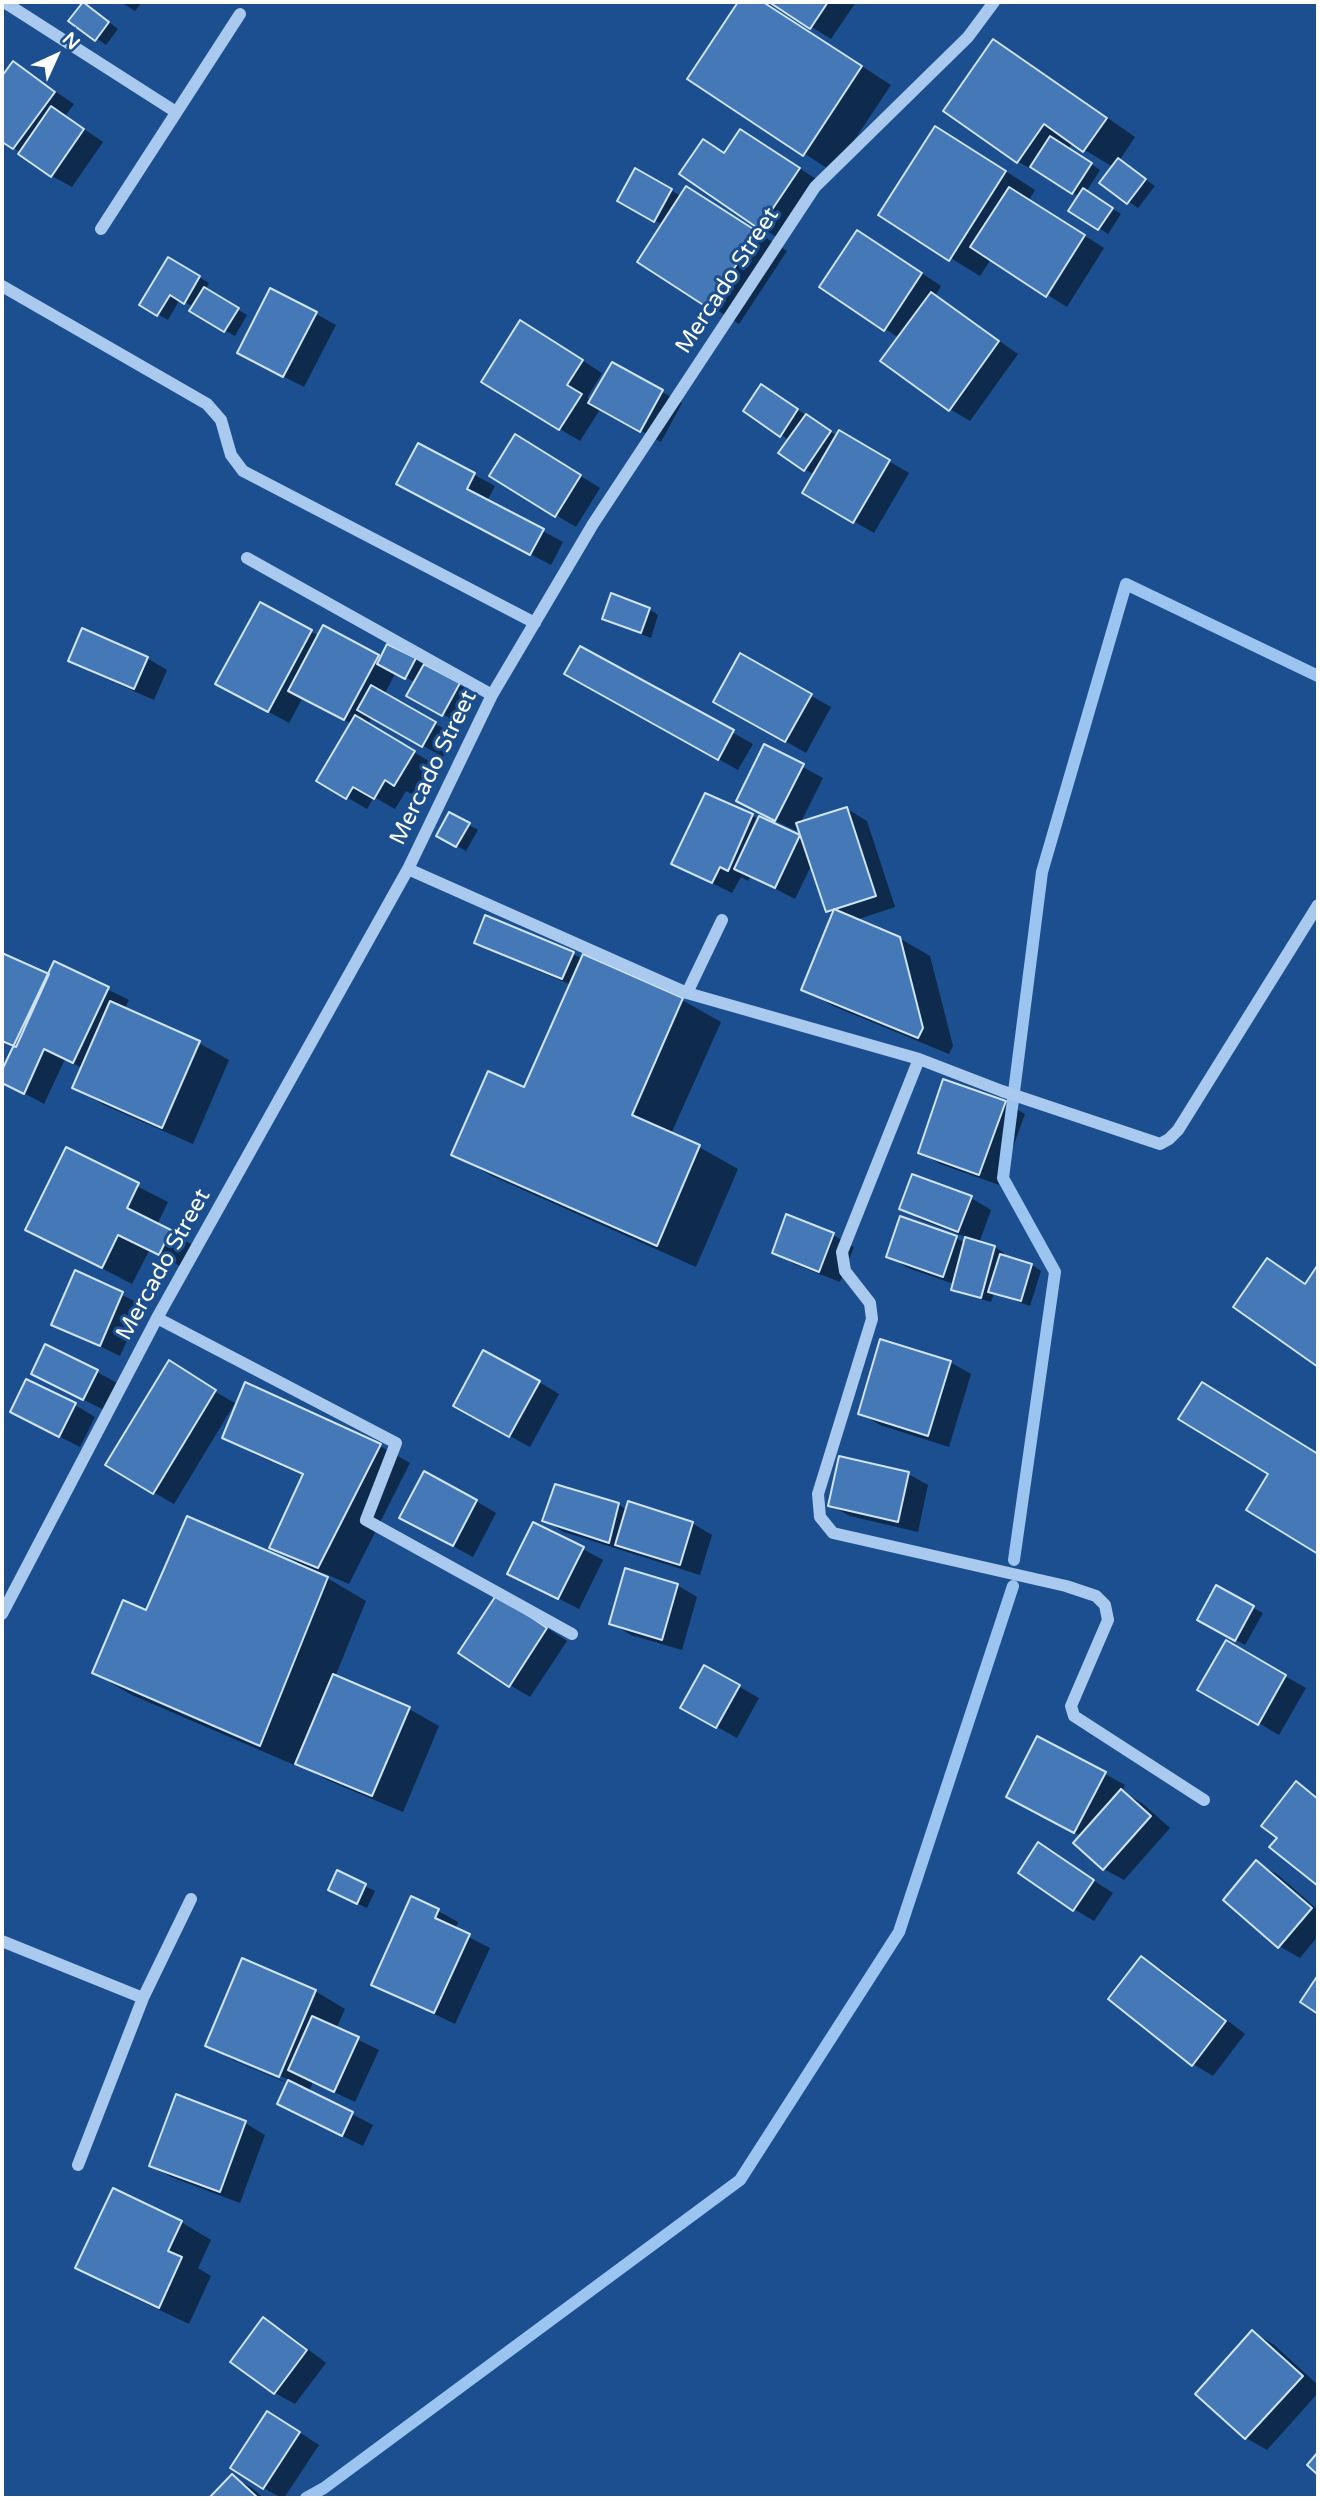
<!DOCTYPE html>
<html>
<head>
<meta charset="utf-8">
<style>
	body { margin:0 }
	#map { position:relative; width:1320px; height:2500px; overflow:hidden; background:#1b4f8f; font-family:"Varela Round",sans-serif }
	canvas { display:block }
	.frame { position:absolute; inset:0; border:4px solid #fff; pointer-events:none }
	.north { position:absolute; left:21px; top:21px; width:70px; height:70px; -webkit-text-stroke:5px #1b4f8f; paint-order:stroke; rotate:45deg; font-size:19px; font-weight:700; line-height:28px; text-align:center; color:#fff }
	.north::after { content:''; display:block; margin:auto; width:24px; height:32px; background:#fff; clip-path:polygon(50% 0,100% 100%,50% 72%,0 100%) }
</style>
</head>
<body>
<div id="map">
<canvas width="1320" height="2500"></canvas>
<div class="frame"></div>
<div class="north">N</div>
</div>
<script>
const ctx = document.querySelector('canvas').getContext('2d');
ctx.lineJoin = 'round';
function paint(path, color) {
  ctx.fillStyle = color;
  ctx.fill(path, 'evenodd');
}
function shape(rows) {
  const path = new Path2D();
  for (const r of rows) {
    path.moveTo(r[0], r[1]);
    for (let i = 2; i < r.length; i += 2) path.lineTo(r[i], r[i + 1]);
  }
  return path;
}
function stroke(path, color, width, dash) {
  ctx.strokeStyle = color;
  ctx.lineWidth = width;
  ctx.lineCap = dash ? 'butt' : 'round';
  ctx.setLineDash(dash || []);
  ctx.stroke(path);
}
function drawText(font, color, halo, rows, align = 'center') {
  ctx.font = font + ' "Varela Round",sans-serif';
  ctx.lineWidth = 6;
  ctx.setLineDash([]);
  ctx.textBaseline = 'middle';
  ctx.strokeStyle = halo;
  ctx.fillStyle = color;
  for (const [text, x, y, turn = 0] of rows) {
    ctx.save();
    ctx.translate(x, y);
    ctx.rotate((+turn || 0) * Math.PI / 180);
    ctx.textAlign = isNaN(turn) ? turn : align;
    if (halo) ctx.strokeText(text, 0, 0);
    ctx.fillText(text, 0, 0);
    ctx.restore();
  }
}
paint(shape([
	[121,2,142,2,135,11],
	[740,2,762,2,891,85,833,172,689,79],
	[772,2,856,2,831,39],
	[92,9,118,29,106,45,70,20],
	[993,41,1023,59,1135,137,1119,161,1155,186,1138,208,1102,183,1113,167,1073,143,1068,149,1100,170,1086,192,1121,214,1108,234,1099,228,1080,197,1017,161],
	[13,63,74,104,65,116,103,142,72,187,52,176,2,139,2,79],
	[761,143,819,181,780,239,760,227,725,154],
	[965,145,1035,190,1029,200,1104,248,1067,307,991,259,980,276,880,215],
	[636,171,681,196,687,188,787,251,739,324,640,261,663,225,619,201],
	[878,244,941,286,935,296,1018,354,970,421,950,409,899,338,885,329],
	[168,259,209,283,205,290,247,315,235,336,191,311,193,307,180,299,168,320,141,305],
	[316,314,336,325,304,387,259,364],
	[541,334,602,373,587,398,592,401,612,364,682,403,661,442,601,408,580,441,560,429],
	[771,392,837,436,839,432,909,473,874,533,804,492,814,475,781,453,789,440,781,435],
	[419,445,495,486,487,501,563,542,551,565,419,495],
	[536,448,600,488,576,527,556,515],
	[260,604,319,636,324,627,382,659,415,659,468,690,453,720,409,695,416,683,396,672,384,695,455,735,443,757,372,717,368,725,434,764,415,796,406,791,395,809,374,797,367,809,319,781,352,724,303,697,289,723,238,695],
	[649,609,658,615,651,638,604,619],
	[581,648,753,744,738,770,567,674],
	[740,656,831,707,806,753,715,701],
	[147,658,167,670,154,700,91,672,70,660],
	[765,747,823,778,800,824,847,809,867,821,895,907,856,920,899,938,930,956,953,1046,949,1054,833,1006,804,989,834,915,827,911,812,864,795,899,751,876,748,881,741,877,732,893,694,874,752,816,803,840,799,826,796,831,758,812],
	[449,814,478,830,466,851,438,835],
	[476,942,573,954,582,959,584,956,682,1000,721,1022,671,1134,699,1147,738,1169,696,1267,492,1176,453,1154,525,1089,571,985,496,953],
	[2,955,48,976,54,963,129,1000,124,1010,199,1043,229,1060,193,1144,104,1105,74,1088,82,1068,65,1059,44,1104,2,1081,2,1074,14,1048,2,1042],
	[1005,1102,1025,1114,999,1185,940,1164,920,1152],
	[66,1150,168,1202,157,1225,200,1249,190,1271,149,1251,132,1284,27,1229],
	[971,1198,991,1210,979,1243,995,1247,1004,1253,1003,1257,1032,1265,1041,1271,1030,1306,994,1293,991,1302,962,1294,953,1289,954,1284,908,1268,888,1256,956,1238,965,1243,966,1237,921,1220,901,1208],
	[788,1217,833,1235,854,1247,840,1282,794,1264,774,1252],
	[1267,1260,1307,1284,1318,1269,1318,1364,1235,1306],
	[76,1273,143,1305,120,1356,54,1324],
	[950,1362,971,1374,949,1447,880,1425,860,1413],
	[97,1372,117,1383,104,1410,33,1374],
	[539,1382,559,1394,530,1447,475,1417],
	[207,1387,235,1403,174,1504,153,1492],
	[75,1405,95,1417,80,1447,33,1423],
	[224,1437,380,1446,410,1463,349,1584,323,1573,322,1575,366,1601,335,1677,409,1709,439,1726,403,1812,327,1780,300,1765,299,1767,132,1695,94,1673,147,1613,301,1567,302,1565,271,1547,304,1476,254,1454],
	[908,1474,928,1485,918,1532,850,1516,830,1505],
	[476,1501,496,1513,473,1557,421,1529],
	[618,1504,627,1510,692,1523,712,1535,700,1575,564,1532,544,1520],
	[583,1549,603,1560,579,1609,509,1573],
	[677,1585,697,1597,682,1650,631,1635,611,1623],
	[1216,1588,1263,1613,1245,1645,1199,1619],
	[517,1608,567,1641,530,1697,510,1685],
	[1226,1643,1306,1688,1279,1735,1200,1689],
	[704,1667,759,1698,737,1738,682,1707],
	[1105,1774,1125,1785,1122,1792,1142,1803,1170,1828,1124,1880,1104,1869,1081,1836,1028,1808],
	[1297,1784,1318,1796,1318,1884,1272,1847,1279,1838],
	[1039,1845,1113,1893,1094,1921,1074,1909],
	[1256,1863,1277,1874,1318,1910,1318,1936,1300,1958,1279,1946],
	[338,1873,375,1891,367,1908,340,1895],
	[438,1911,458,1922,455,1930,490,1948,455,2024,373,1984],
	[1142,1958,1162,1970,1245,2034,1213,2076,1193,2064],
	[315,1991,345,2009,336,2029,379,2050,355,2102,313,2082,309,2092,373,2125,363,2146,300,2115,289,2084,237,2062,207,2045],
	[236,2057,287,2079,286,2082,236,2061],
	[177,2097,245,2123,265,2135,240,2203,171,2177,151,2165],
	[181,2222,211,2240,198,2268,211,2276,189,2324,107,2285,77,2268],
	[264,2319,284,2331,326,2363,295,2404,275,2393,233,2361],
	[1253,2332,1273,2344,1318,2385,1318,2393,1267,2450,1246,2438,1197,2394],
	[288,2425,319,2445,284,2498,282,2498,263,2488],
	[232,2476,252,2488,264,2498,211,2498]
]), '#0007');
stroke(shape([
	[1014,1560,1055,1272,1003,1178,1042,872,1126,584,1318,676],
	[306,2498,324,2488,740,2180,899,1932,1013,1586]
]), '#9cc4f0', 12);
const building = shape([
	[83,2,109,22,95,41,68,21,83,2],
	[738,2,763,2,862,66,803,156,687,79,738,2],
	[769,2,828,2,810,29,769,2],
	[993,39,1107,118,1083,152,1044,124,1017,163,943,111,993,39],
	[13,61,55,92,13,149,2,142,2,76,13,61],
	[51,106,84,129,51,177,18,154,51,106],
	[935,126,1006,171,949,261,878,215,935,126],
	[740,129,800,168,759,229,679,174,703,139,724,153,740,129],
	[1050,136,1092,163,1072,194,1030,167,1050,136],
	[1118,158,1146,179,1127,204,1099,183,1118,158],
	[635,168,672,189,654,222,617,201,635,168],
	[686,186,758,232,708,308,637,262,686,186],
	[1009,187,1085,235,1046,297,970,247,1009,187],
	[1083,188,1113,208,1098,230,1068,211,1083,188],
	[857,230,922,273,884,331,819,287,857,230],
	[168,257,200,276,184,304,170,295,157,316,139,305,168,257],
	[204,287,239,308,224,332,189,311,204,287],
	[270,288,317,312,283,377,237,353,270,288],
	[931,292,999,341,949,411,880,361,931,292],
	[520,320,583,360,567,385,582,394,559,430,481,382,520,320],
	[612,362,663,390,640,432,588,403,612,362],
	[761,384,798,409,780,437,743,411,761,384],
	[806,414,831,431,804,471,778,453,806,414],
	[839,430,890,460,853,523,802,493,839,430],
	[515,434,581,475,555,517,489,476,515,434],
	[418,443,475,473,467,489,544,529,530,555,396,484,418,443],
	[611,593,650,608,641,633,602,619,611,593],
	[260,602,312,630,268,712,215,684,260,602],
	[323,625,379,655,344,720,288,691,323,625],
	[82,628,148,657,134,689,68,661,82,628],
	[387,644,416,658,405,679,377,664,387,644],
	[580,646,734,730,718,760,564,674,580,646],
	[740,653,812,694,785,742,713,702,740,653],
	[424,664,460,683,442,716,406,696,424,664],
	[371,685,436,722,422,747,357,710,371,685],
	[355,715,415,751,394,786,385,780,374,799,353,787,346,799,316,781,355,715],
	[764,744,804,764,775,821,736,801,764,744],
	[705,793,753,814,728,871,720,867,712,883,671,864,705,793],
	[847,807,876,896,826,912,796,823,847,807],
	[449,812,470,823,456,847,436,836,449,812],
	[759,816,800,835,775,888,734,869,759,816],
	[834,909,900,937,923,1028,918,1038,801,990,834,909],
	[485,915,574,952,562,979,474,943,485,915],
	[2,953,49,974,16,1047,2,1041,2,953],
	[583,954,683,998,632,1115,700,1145,657,1246,451,1155,488,1071,524,1087,583,954],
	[54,961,109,987,73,1063,44,1049,24,1094,2,1083,2,1070,54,961],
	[110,1001,200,1041,162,1128,72,1088,110,1001],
	[943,1079,1006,1101,979,1175,918,1153,943,1079],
	[66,1147,139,1183,127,1208,171,1230,159,1255,118,1235,102,1268,25,1230,66,1147],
	[912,1174,972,1196,958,1232,899,1209,912,1174],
	[786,1214,834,1233,819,1272,772,1253,786,1214],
	[900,1216,957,1236,943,1277,886,1257,900,1216],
	[965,1237,995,1246,981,1298,951,1290,965,1237],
	[1000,1254,1032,1264,1021,1301,988,1292,1000,1254],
	[1267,1258,1305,1284,1317,1266,1318,1268,1318,1367,1233,1307,1267,1258],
	[75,1270,123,1292,100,1346,51,1325,75,1270],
	[880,1339,951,1361,928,1436,858,1414,880,1339],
	[45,1344,98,1370,83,1400,31,1374,45,1344],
	[483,1350,540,1381,509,1437,453,1406,483,1350],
	[169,1360,216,1390,153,1494,105,1465,169,1360],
	[26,1379,76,1403,59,1437,10,1412,26,1379],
	[245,1382,381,1444,318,1568,269,1548,303,1474,222,1438,245,1382],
	[1202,1382,1318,1454,1318,1554,1246,1510,1268,1474,1178,1419,1202,1382],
	[839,1456,909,1472,898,1522,828,1506,839,1456],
	[424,1471,477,1500,453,1546,399,1518,424,1471],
	[555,1484,619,1503,609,1543,542,1521,555,1484],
	[628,1501,693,1522,680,1565,615,1545,628,1501],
	[187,1516,328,1577,260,1746,92,1673,123,1600,146,1610,187,1516],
	[533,1522,584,1547,558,1599,507,1574,533,1522],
	[625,1568,678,1584,662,1640,609,1624,625,1568],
	[1216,1585,1254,1606,1235,1641,1197,1620,1216,1585],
	[497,1594,547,1628,509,1687,458,1653,497,1594],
	[1226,1640,1286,1675,1258,1725,1197,1690,1226,1640],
	[704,1665,740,1685,716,1728,680,1708,704,1665],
	[333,1674,410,1707,372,1796,295,1764,333,1674],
	[1037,1736,1106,1772,1074,1833,1006,1797,1037,1736],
	[1296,1781,1318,1799,1318,1886,1269,1847,1277,1838,1261,1826,1296,1781],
	[1121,1789,1151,1816,1103,1870,1073,1843,1121,1789],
	[1038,1842,1094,1880,1073,1911,1018,1873,1038,1842],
	[1256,1860,1312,1908,1278,1948,1223,1900,1256,1860],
	[337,1870,366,1884,357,1904,328,1890,337,1870],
	[411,1896,439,1909,435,1918,470,1934,434,2013,371,1985,411,1896],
	[1141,1956,1226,2021,1192,2066,1108,1999,1141,1956],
	[242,1958,316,1990,279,2077,205,2046,242,1958],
	[1318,1975,1318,2014,1300,2002,1318,1975],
	[312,2016,359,2037,334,2092,288,2070,312,2016],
	[288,2080,353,2112,342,2136,277,2104,288,2080],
	[176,2094,246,2121,220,2192,149,2166,176,2094],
	[113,2188,182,2221,168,2251,182,2257,159,2308,75,2268,113,2188],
	[263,2317,307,2350,274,2394,230,2362,263,2317],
	[1252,2330,1303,2376,1245,2439,1195,2394,1252,2330],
	[267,2411,300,2432,263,2489,230,2468,267,2411],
	[1318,2452,1318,2475,1307,2465,1318,2452],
	[232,2474,258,2498,209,2498,232,2474]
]);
paint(building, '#4478b7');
stroke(building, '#cfe3fa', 2);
stroke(shape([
	[4,2,176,112],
	[101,229,240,14],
	[2,286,207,404,221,420,231,455,243,471,535,623],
	[247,558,492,695],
	[408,869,687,993,919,1059,1002,1091,1160,1144,1169,1139,1178,1130,1318,905],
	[687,993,722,920],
	[919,1059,842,1252,845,1271,870,1303,872,1319,818,1494,820,1517,833,1533,1066,1586,1096,1596,1105,1605,1108,1620,1071,1706,1074,1716,1204,1800],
	[157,1318,396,1443,366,1520,572,1634],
	[2,1614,157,1318,408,869,492,695,593,524,815,187,968,37,994,2],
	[2,1941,143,1998,191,1899],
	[78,2165,143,1998]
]), '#a9c9ee', 12);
drawText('23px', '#fff', '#1b4f8f', [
	["Mercado Street",728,281,-57],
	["Mercado Street",434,768,-64],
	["Mercado Street",164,1265,-61]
]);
</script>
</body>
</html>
